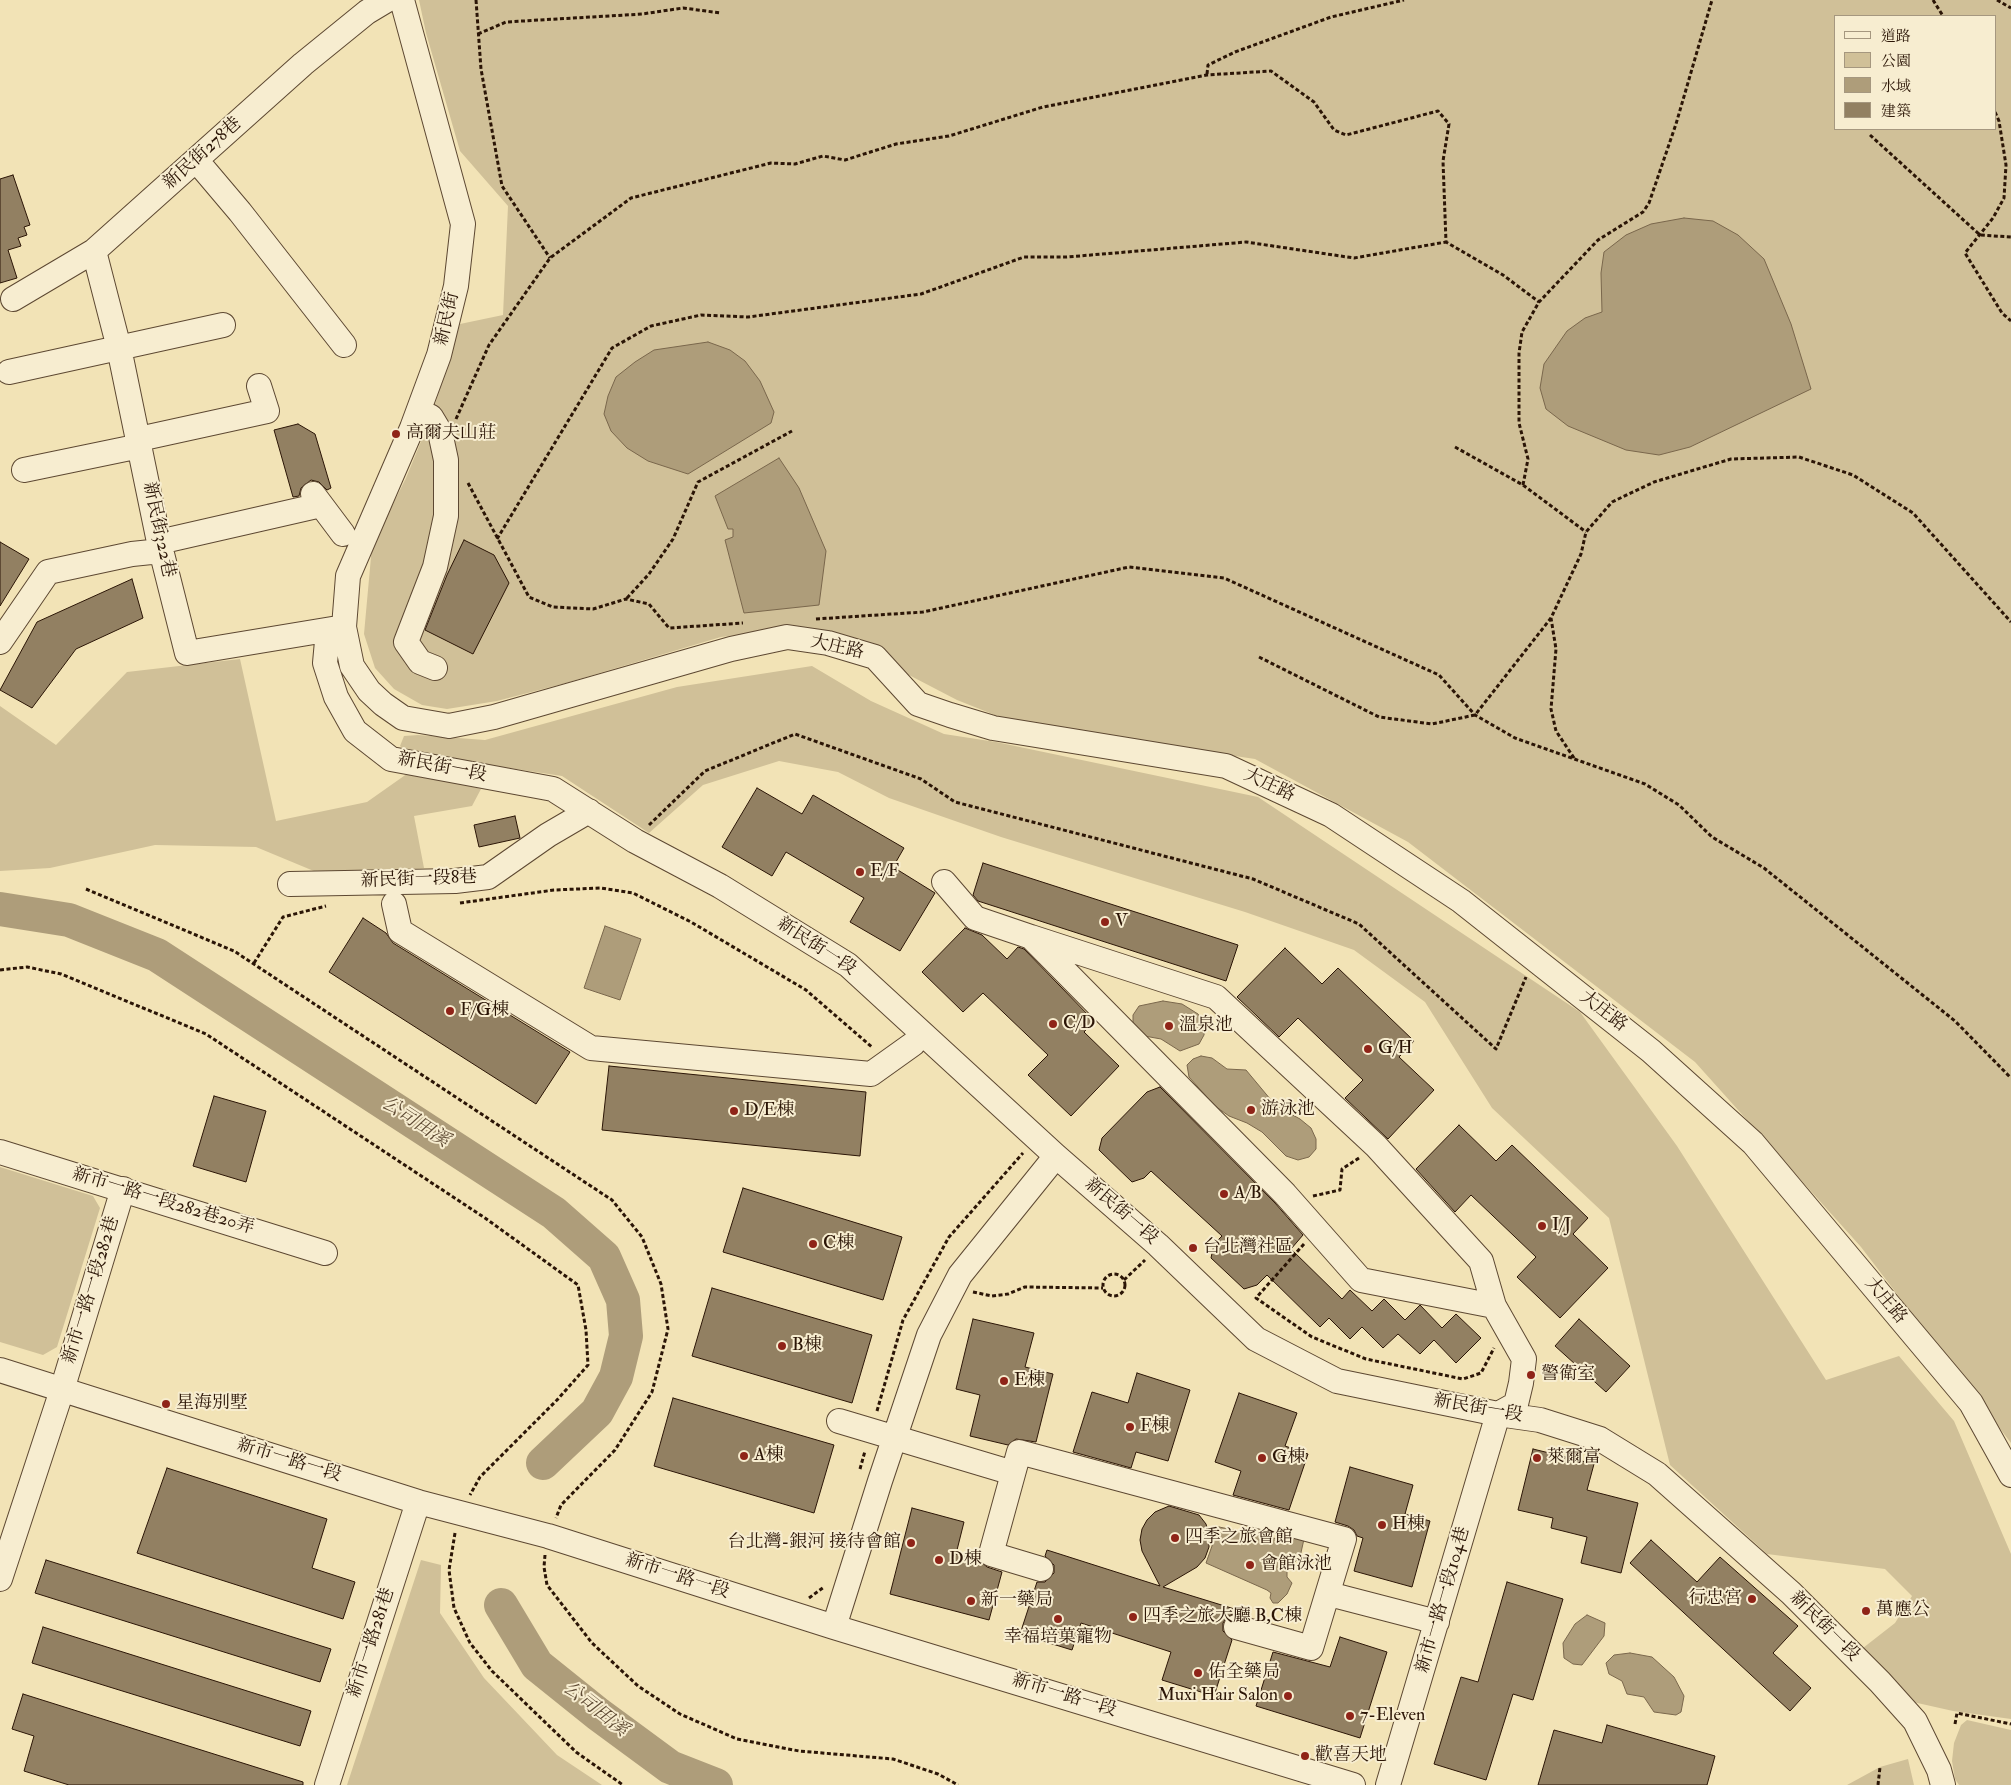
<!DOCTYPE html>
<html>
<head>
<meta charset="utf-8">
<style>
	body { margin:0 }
	#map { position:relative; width:2011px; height:1785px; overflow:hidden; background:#f2e3b6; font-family:"IM FELL Double Pica","Noto Serif TC",serif }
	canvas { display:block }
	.legend { position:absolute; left:1834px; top:15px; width:162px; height:115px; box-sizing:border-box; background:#f7edd0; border:1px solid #a5977f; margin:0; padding:6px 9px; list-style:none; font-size:15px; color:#2b1506 }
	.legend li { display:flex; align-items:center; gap:10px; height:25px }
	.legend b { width:25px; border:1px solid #a5977f }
</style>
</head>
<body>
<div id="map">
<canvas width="2011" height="1785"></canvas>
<ul class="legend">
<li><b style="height:6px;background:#f7edd0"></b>道路</li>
<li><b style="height:14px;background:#d0c098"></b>公園</li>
<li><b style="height:14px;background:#ae9d7a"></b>水域</li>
<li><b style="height:14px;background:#928062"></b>建築</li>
</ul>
</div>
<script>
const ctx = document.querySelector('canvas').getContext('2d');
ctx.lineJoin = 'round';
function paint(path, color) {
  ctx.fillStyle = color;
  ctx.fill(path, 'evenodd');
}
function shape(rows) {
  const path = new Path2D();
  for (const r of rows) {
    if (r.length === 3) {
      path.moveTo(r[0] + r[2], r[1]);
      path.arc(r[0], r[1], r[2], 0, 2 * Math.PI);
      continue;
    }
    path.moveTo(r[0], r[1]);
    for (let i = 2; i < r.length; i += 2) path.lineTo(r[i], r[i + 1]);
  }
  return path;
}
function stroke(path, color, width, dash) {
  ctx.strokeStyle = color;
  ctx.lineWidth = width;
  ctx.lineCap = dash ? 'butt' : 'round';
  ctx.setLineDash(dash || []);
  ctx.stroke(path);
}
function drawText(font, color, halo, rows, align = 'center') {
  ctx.font = font + ' "IM FELL Double Pica","Noto Serif TC",serif';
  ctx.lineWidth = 4;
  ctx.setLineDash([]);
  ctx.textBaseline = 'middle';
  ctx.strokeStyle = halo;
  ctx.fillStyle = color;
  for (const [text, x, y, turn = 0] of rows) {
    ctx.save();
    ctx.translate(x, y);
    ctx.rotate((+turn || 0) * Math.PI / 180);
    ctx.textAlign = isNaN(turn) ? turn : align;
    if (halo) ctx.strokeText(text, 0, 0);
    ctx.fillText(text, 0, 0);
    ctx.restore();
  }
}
paint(shape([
	[419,0,2011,0,2011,1443,1861,1247,1695,1062,1408,842,1255,759,1015,723,957,700,907,674,858,639,787,629,721,637,566,683,497,701,447,709,422,705,394,689,375,668,364,634,372,546,406,478,431,417,460,324,503,315,508,206,460,151,426,33],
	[1835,16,1995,16,1995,129,1835,129],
	[240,659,276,821,367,802,411,771,481,789,472,806,414,816,424,868,321,874,256,847,155,845,50,868,0,871,0,706,56,745,127,672],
	[812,666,871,701,944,734,996,742,1258,797,1580,1012,1677,1146,1826,1380,1899,1356,1954,1421,2011,1554,2011,1719,1953,1711,1913,1702,1863,1648,1895,1623,1912,1596,1885,1569,1767,1554,1670,1465,1609,1218,1492,1108,1425,1002,1354,950,1245,912,1001,837,889,798,838,772,779,761,703,785,649,833,562,776,409,753,400,746,404,736,418,735,485,740,677,687],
	[0,1167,93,1196,100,1208,57,1347,43,1355,0,1342],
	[421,1560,441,1565,440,1613,484,1678,557,1755,602,1785,347,1785],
	[1967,1720,2011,1730,2011,1785,1959,1785,1955,1779,1952,1761,1954,1743,1961,1725],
	[1908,1759,1914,1785,1847,1785,1880,1767]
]), '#d0c098');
const water = shape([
	[1684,218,1713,221,1738,235,1764,259,1791,324,1811,389,1690,447,1659,455,1626,450,1568,426,1546,409,1540,388,1544,364,1567,331,1585,318,1602,312,1601,273,1604,252,1626,235,1651,224,1684,218],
	[708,342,730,350,745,361,760,381,774,412,771,423,688,474,648,461,627,448,611,431,604,414,608,396,616,377,635,362,654,350,708,342],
	[779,458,799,488,826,551,819,605,744,613,725,540,733,537,733,529,728,529,715,496,779,458],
	[605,926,641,939,620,1000,584,988,605,926],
	[1163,1001,1182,1004,1198,1014,1205,1025,1204,1035,1199,1044,1180,1051,1161,1039,1139,1035,1133,1027,1133,1015,1139,1006,1163,1001],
	[1201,1056,1212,1058,1227,1069,1246,1070,1276,1106,1300,1119,1311,1128,1316,1139,1316,1149,1309,1157,1298,1160,1286,1156,1262,1132,1247,1123,1229,1116,1215,1106,1189,1077,1187,1065,1193,1059,1201,1056],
	[1219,1527,1278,1539,1286,1538,1293,1531,1304,1539,1300,1557,1287,1570,1287,1577,1292,1583,1287,1594,1278,1603,1273,1603,1270,1598,1271,1593,1267,1590,1206,1563,1212,1546,1212,1528,1219,1527],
	[1587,1615,1605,1623,1604,1636,1582,1665,1573,1664,1564,1658,1563,1643,1575,1624,1587,1615],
	[1630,1653,1652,1657,1674,1677,1684,1696,1681,1712,1676,1715,1654,1712,1644,1697,1627,1694,1622,1681,1609,1674,1606,1663,1614,1655,1630,1653]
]);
paint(water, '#ae9d7a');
stroke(water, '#7a674c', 1);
stroke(shape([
	[0,909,69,920,157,955,554,1213,604,1257,623,1300,626,1336,616,1377,597,1412,543,1463],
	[501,1605,537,1665,598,1714,670,1767,716,1785]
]), '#ae9d7a', 34);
const building = shape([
	[13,175,30,225,24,227,27,235,18,238,21,246,8,250,17,278,0,283,0,179,13,175],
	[298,424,315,434,331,488,327,490,319,482,311,480,301,488,299,496,293,497,274,430,298,424],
	[464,540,494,555,509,583,473,654,425,630,447,575,464,540],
	[0,542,29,559,0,606,0,542],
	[132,579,143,618,76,649,32,708,0,690,37,622,132,579],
	[757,788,802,814,813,795,904,848,893,867,935,893,900,951,850,922,864,898,786,852,772,876,722,847,757,788],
	[515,816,520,838,479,847,474,825,515,816],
	[983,863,1238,945,1226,981,978,901,973,895,983,863],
	[363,918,386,933,393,943,570,1052,536,1104,329,972,363,918],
	[965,928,982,935,1007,959,1018,947,1024,949,1094,1021,1084,1032,1119,1066,1071,1116,1028,1075,1048,1055,983,993,963,1012,922,972,965,928],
	[1285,948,1322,984,1338,968,1414,1041,1399,1057,1434,1090,1388,1139,1345,1098,1363,1080,1298,1018,1279,1037,1237,997,1285,948],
	[609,1066,866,1092,860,1156,602,1130,609,1066],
	[1160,1087,1275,1203,1303,1235,1291,1249,1342,1299,1350,1290,1372,1311,1384,1299,1405,1320,1420,1305,1442,1328,1456,1314,1481,1338,1456,1363,1434,1340,1420,1354,1398,1334,1383,1348,1362,1327,1350,1339,1329,1318,1320,1327,1267,1275,1257,1285,1244,1289,1211,1258,1214,1244,1222,1236,1151,1171,1144,1178,1132,1182,1099,1150,1102,1138,1147,1092,1160,1087],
	[214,1096,266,1111,246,1182,193,1166,214,1096],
	[1459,1125,1496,1161,1512,1145,1588,1218,1573,1234,1608,1268,1560,1318,1517,1277,1536,1257,1471,1195,1455,1212,1416,1169,1459,1125],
	[743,1188,902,1237,883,1300,723,1252,743,1188],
	[712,1288,872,1335,852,1403,692,1356,712,1288],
	[973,1319,1034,1333,1025,1367,1053,1374,1036,1442,1016,1439,1008,1445,970,1436,980,1395,956,1389,973,1319],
	[1579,1319,1630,1366,1606,1392,1555,1346,1579,1319],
	[1137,1373,1190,1390,1168,1461,1136,1452,1131,1468,1073,1452,1092,1392,1128,1403,1137,1373],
	[1239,1393,1297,1413,1285,1446,1308,1454,1289,1510,1233,1495,1241,1471,1215,1462,1239,1393],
	[673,1398,834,1445,814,1513,654,1466,673,1398],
	[1533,1449,1594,1464,1587,1490,1638,1503,1621,1573,1581,1563,1587,1537,1551,1528,1553,1518,1518,1510,1533,1449],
	[1350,1467,1413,1485,1405,1514,1430,1521,1412,1587,1354,1571,1363,1538,1357,1536,1354,1530,1348,1526,1335,1522,1350,1467],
	[167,1468,327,1519,312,1568,355,1582,343,1619,137,1553,167,1468],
	[1169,1506,1199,1515,1206,1524,1209,1535,1209,1547,1205,1558,1197,1567,1163,1587,1241,1611,1240,1614,1233,1614,1227,1617,1223,1623,1223,1631,1232,1640,1214,1696,1162,1680,1171,1652,1081,1623,1072,1650,1020,1634,1037,1582,1045,1582,1054,1573,1054,1565,1045,1556,1047,1550,1160,1586,1142,1551,1140,1540,1142,1529,1147,1520,1155,1512,1169,1506],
	[912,1508,964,1522,956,1554,979,1560,987,1567,1002,1572,989,1620,890,1594,912,1508],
	[1651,1540,1697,1582,1720,1557,1798,1626,1773,1653,1811,1688,1790,1711,1630,1563,1651,1540],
	[46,1560,331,1649,320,1682,35,1593,46,1560],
	[1507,1582,1563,1599,1533,1700,1513,1694,1486,1780,1434,1764,1461,1677,1478,1682,1507,1582],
	[43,1627,311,1711,300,1746,32,1663,43,1627],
	[1340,1637,1387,1652,1360,1738,1256,1706,1273,1652,1330,1667,1340,1637],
	[23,1694,303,1782,303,1785,69,1785,24,1771,34,1736,12,1729,23,1694],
	[1607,1725,1715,1756,1707,1785,1538,1785,1554,1730,1602,1743,1607,1725]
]);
paint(building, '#928062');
stroke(building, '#2b1506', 1);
const minor = shape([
	[402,0,463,224,456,286,439,355,412,428,348,576,344,627,352,666,369,691,383,704,403,718,449,726,494,717,731,649,787,637,828,643,875,657,918,704,950,715,993,728,1226,766,1331,815,1461,901,1651,1051,1753,1143,1971,1403,2011,1475],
	[196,160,240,212,344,345],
	[94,251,119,348,159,542,187,653,344,627],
	[13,299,94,251,303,64,367,12,387,0],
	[9,372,223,325],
	[419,411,431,417,440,432,446,460,446,516,435,567,406,642,420,662,435,668],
	[139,439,267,411,259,386],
	[24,470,140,446],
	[313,494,343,534],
	[159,542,321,505],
	[344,627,327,641,325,663,336,697,355,731,391,759,553,789,635,841,720,886,848,965,1056,1156,1158,1245,1256,1339,1337,1381,1498,1414,1540,1420,1600,1439,1657,1474,1791,1593,1880,1682,1915,1721,1939,1770,1943,1785],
	[0,642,48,572,132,554,161,551],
	[944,882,975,918,1031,937],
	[290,884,455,881,488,877,548,835,589,811],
	[394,904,400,931,591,1048,871,1074,913,1044],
	[0,1152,325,1253],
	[0,1370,418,1502,548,1536,834,1627,1353,1785],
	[839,1421,1013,1473],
	[1041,1569,991,1554,1019,1452,1344,1539,1311,1648,1236,1627],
	[0,1579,62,1390,123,1189],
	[1329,1594,1437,1622],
	[834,1627,880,1481,929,1335,960,1275,1056,1156],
	[327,1785,418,1502],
	[1388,1785,1498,1414,1516,1404,1521,1383,1524,1359,1494,1306,1361,1280,1285,1194,1031,937,1216,997,1376,1146,1481,1261,1494,1306]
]);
stroke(minor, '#5d4832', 26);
stroke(shape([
	[476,0,481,69,502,186,550,258],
	[1933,0,1943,16],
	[1997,0,2011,8],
	[478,34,506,22,642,14,683,8,721,13],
	[1207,74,1208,65,1235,52,1331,17,1404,0],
	[1995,112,1999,121,2006,165,2004,198,1993,218,1965,253,2002,313,2011,321],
	[1870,135,1980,235,2011,237],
	[456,419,489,345,550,258,631,198,771,163,795,164,823,156,845,160,896,144,949,136,1043,107,1207,75,1271,71,1314,102,1334,130,1346,135,1438,111,1449,124,1443,161,1446,242,1503,275,1539,302],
	[1455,447,1523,485,1586,532],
	[468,483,529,597,553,607,593,609,626,599,649,604,669,628,743,623],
	[1523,485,1528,459,1519,423,1519,353,1522,332,1539,302,1598,240,1643,212,1649,203,1676,124,1712,0],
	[497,539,612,348,651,326,701,315,748,317,921,294,1024,257,1067,257,1246,242,1354,258,1446,242],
	[627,598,649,574,673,539,698,482,792,431],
	[816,619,923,612,1129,567,1224,578,1439,675,1475,715,1515,738,1645,784,1679,805,1712,837,1764,868,1955,1021,2011,1078],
	[1259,657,1379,717,1432,724,1475,715,1551,618],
	[1574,758,1556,731,1551,709,1556,649,1551,618,1581,554,1586,532,1612,502,1654,482,1731,459,1799,457,1853,475,1913,513,2011,622],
	[649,825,705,771,795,734,921,779,955,802,1253,879,1359,924,1496,1049,1526,977],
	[86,889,234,951,612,1200,642,1237,661,1284,668,1329,652,1392,615,1450,561,1505,556,1518],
	[460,903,554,890,601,888,633,893,691,922,806,990,873,1048],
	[254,963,283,917,326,906],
	[0,970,27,967,61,974,206,1034,485,1218,578,1285,586,1330,588,1365,557,1400,480,1477,470,1495],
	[1313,1196,1340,1190,1342,1169,1359,1158],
	[1304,1244,1256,1298,1312,1337,1366,1359,1463,1379,1481,1373,1494,1348],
	[1114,1285,11],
	[1124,1280,1145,1260],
	[973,1292,992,1296,1008,1294,1025,1287,1103,1288],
	[877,1411,903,1320,949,1237,1023,1153],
	[860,1469,865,1451],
	[455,1533,449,1570,454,1608,470,1643,492,1671,576,1752,623,1785],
	[545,1555,544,1567,547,1585,592,1643,638,1686,680,1714,737,1739,799,1751,893,1759,938,1774,958,1785],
	[809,1598,824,1587],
	[1955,1724,1957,1713,2011,1724],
	[1878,1785,1880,1767]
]), '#2b1506', 3, [4, 2.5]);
stroke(minor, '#f7edd0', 24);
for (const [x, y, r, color] of [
	[396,434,5,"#8f2418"],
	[860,872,5,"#8f2418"],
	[1105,922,5,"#8f2418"],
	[450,1011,5,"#8f2418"],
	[1053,1024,5,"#8f2418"],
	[1169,1026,5,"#8f2418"],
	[1368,1049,5,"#8f2418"],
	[1251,1110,5,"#8f2418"],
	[734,1111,5,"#8f2418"],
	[1224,1194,5,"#8f2418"],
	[1542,1226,5,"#8f2418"],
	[813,1244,5,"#8f2418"],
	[1193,1248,5,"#8f2418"],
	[782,1346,5,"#8f2418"],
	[1531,1375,5,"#8f2418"],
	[1004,1381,5,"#8f2418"],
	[166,1404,5,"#8f2418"],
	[1130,1427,5,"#8f2418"],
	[744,1456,5,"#8f2418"],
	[1262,1458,5,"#8f2418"],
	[1537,1458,5,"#8f2418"],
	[1382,1525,5,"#8f2418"],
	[1175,1538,5,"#8f2418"],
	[911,1543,5,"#8f2418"],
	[939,1560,5,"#8f2418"],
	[1250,1565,5,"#8f2418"],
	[1752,1599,5,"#8f2418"],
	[971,1601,5,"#8f2418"],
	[1866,1611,5,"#8f2418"],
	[1133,1617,5,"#8f2418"],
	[1058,1619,5,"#8f2418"],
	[1198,1673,5,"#8f2418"],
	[1288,1696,5,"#8f2418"],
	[1350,1716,5,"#8f2418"],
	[1305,1756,5,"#8f2418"]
]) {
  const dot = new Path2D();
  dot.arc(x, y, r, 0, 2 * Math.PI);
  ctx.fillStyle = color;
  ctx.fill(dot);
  stroke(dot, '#f7edd0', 2);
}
drawText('18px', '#2b1506', '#f7edd0', [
	["新民街278巷",203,154,-42],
	["新民街",448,319,-77],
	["新民街322巷",158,530,78],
	["大庄路",837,648,13],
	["新民街一段",442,768,11],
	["大庄路",1269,786,25],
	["新民街一段8巷",419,880,-2],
	["新民街一段",816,947,33],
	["大庄路",1603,1012,38],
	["新市一路一段282巷20弄",163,1202,17],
	["新民街一段",1121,1212,41],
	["新市一路一段282巷",92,1290,-73],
	["大庄路",1885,1301,50],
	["新民街一段",1478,1409,10],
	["新市一路一段",289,1461,17],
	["新市一路一段",677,1577,18],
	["新市一路一段104巷",1444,1600,-74],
	["新民街一段",1824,1627,45],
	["新市一路281巷",372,1643,-72],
	["新市一路一段",1064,1696,17]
]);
drawText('18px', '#2b1506', '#f7edd0', [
	["高爾夫山莊",406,434],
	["E/F",870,872],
	["V",1115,922],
	["F/G棟",460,1011],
	["C/D",1063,1024],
	["溫泉池",1179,1026],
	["G/H",1378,1049],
	["游泳池",1261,1110],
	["D/E棟",744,1111],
	["A/B",1234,1194],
	["I/J",1552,1226],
	["C棟",823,1244],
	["台北灣社區",1203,1248],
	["B棟",792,1346],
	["警衛室",1541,1375],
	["E棟",1014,1381],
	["星海別墅",176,1404],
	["F棟",1140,1427],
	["A棟",754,1456],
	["G棟",1272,1458],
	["萊爾富",1547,1458],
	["H棟",1392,1525],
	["四季之旅會館",1185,1538],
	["台北灣-銀河 接待會館",901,1543,"right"],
	["D棟",949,1560],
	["會館泳池",1260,1565],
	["行忠宮",1742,1599,"right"],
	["新一藥局",981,1601],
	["萬應公",1876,1611],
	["四季之旅大廳 B,C棟",1143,1617],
	["幸福培菓寵物",1058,1638,"center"],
	["佑全藥局",1208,1673],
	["Muxi Hair Salon",1278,1696,"right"],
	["7-Eleven",1360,1716],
	["歡喜天地",1315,1756]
], 'left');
drawText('italic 19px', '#5f4b34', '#f7edd0', [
	["公司田溪",415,1123,33],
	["公司田溪",595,1710,38]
]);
</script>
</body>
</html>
